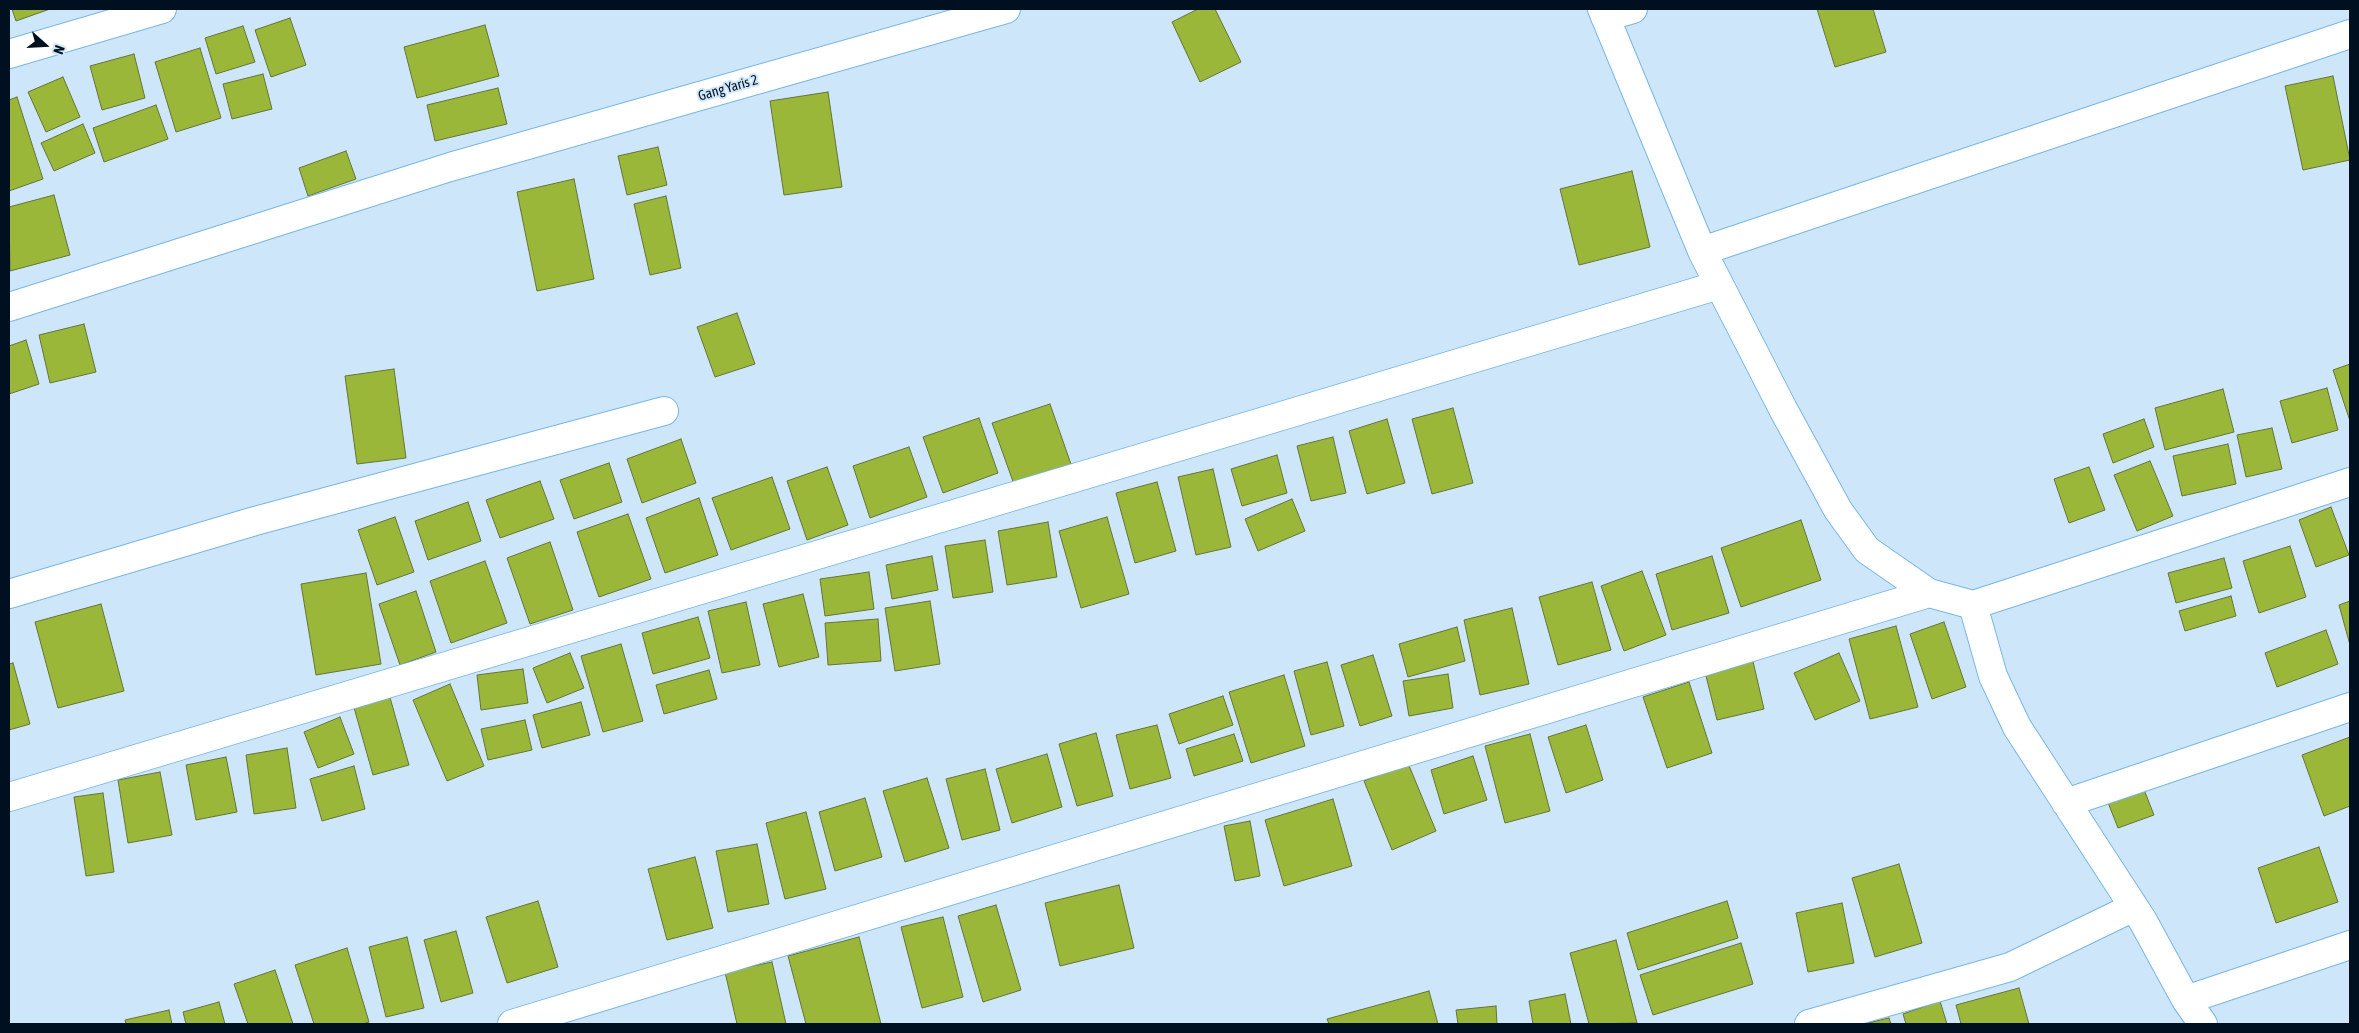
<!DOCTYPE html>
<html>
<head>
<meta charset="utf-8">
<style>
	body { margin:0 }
	#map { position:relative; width:2359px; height:1033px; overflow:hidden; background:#cee6f9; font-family:"Asap Condensed",sans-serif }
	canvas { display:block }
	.frame { position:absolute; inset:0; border:10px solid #001020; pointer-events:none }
	.north { position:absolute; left:20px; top:20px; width:50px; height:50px; -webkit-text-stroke:4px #cee6f9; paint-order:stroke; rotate:109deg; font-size:14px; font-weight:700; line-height:20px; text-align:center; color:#001020 }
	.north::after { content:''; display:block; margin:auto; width:18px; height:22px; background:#001020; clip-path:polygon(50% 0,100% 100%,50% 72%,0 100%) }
</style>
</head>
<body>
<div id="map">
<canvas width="2359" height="1033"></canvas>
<div class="frame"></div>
<div class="north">N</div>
</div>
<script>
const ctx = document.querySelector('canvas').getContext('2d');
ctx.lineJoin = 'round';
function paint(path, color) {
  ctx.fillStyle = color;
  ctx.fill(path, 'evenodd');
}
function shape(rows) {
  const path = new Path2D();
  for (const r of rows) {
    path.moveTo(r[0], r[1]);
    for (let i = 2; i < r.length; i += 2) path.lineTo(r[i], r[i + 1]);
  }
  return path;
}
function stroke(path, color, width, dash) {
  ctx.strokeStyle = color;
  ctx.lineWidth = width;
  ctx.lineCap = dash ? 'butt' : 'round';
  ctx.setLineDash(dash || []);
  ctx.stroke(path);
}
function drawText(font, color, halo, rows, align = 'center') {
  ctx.font = font + ' "Asap Condensed",sans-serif';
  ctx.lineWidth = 4;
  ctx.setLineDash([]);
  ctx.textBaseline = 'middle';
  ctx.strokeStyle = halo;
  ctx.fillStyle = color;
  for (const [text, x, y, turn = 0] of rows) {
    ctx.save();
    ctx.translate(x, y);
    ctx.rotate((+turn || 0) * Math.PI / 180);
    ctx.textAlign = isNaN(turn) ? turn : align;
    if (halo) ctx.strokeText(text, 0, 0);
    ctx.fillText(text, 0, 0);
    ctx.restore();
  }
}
const building = shape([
	[12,9,50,9,16,21,12,9],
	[1198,9,1215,9,1241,62,1200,82,1172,22,1198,9],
	[1817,9,1873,9,1886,52,1835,67,1817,9],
	[290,18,306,65,271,77,255,30,290,18],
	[485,25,499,76,417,98,404,47,485,25],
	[243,26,255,62,216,74,205,38,243,26],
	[200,48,221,118,176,132,155,62,200,48],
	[134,54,145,98,102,110,90,66,134,54],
	[263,74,272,109,232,119,223,84,263,74],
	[2333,76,2350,160,2303,170,2285,86,2333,76],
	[63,77,80,117,46,132,28,92,63,77],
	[498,88,507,124,435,141,427,105,498,88],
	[828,92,842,187,784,195,770,101,828,92],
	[17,97,43,179,9,191,9,100,17,97],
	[156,105,168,139,104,162,93,128,156,105],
	[83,124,95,153,54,171,41,143,83,124],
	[658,147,667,185,627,195,618,156,658,147],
	[346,151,356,179,308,196,299,168,346,151],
	[1632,171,1650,247,1579,265,1560,189,1632,171],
	[574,179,594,279,537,291,517,192,574,179],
	[54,195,70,255,10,271,9,207,54,195],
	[666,196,681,268,650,275,634,204,666,196],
	[737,313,755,364,715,377,697,327,737,313],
	[84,324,96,372,50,383,39,335,84,324],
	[26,340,39,384,9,394,9,346,26,340],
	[2350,364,2350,421,2333,370,2350,364],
	[394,369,406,458,357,464,345,376,394,369],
	[2327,388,2338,430,2292,443,2280,401,2327,388],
	[2223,389,2234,432,2165,450,2155,408,2223,389],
	[1050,404,1072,467,1015,487,992,423,1050,404],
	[1453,408,1473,483,1432,494,1412,419,1453,408],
	[979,418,998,473,943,493,923,437,979,418],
	[1387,419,1405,483,1367,494,1349,431,1387,419],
	[2144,419,2154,447,2113,463,2103,434,2144,419],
	[2272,428,2282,469,2246,477,2237,435,2272,428],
	[1333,437,1346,493,1311,501,1297,446,1333,437],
	[681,439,696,483,642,503,627,459,681,439],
	[2228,444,2236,484,2182,496,2173,456,2228,444],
	[909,447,927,497,870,518,853,466,909,447],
	[1277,455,1287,493,1242,506,1231,469,1277,455],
	[2150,461,2173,516,2137,531,2114,475,2150,461],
	[609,463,622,502,574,519,560,480,609,463],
	[827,467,848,525,807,540,787,481,827,467],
	[2089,467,2105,510,2069,523,2054,479,2089,467],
	[1213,469,1231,547,1196,555,1178,477,1213,469],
	[772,477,790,529,731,550,712,498,772,477],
	[540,481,554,519,500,538,486,500,540,481],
	[1157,482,1176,551,1135,563,1116,493,1157,482],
	[699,498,718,555,665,573,646,518,699,498],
	[1292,499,1305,531,1258,551,1245,519,1292,499],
	[468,502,481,541,428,560,415,521,468,502],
	[2331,507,2349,555,2316,567,2299,520,2331,507],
	[628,514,651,579,599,597,577,532,628,514],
	[395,517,414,572,377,585,358,530,395,517],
	[1107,517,1129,594,1081,608,1059,531,1107,517],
	[1801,520,1821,580,1741,607,1721,548,1801,520],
	[1048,522,1057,577,1007,585,998,531,1048,522],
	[985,540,993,592,953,598,945,546,985,540],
	[550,542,573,610,530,624,507,558,550,542],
	[2290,546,2306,597,2259,613,2243,561,2290,546],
	[932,556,938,590,892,599,886,565,932,556],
	[1712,556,1729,613,1672,630,1656,574,1712,556],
	[2224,558,2232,588,2176,603,2168,573,2224,558],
	[485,561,507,623,451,643,430,581,485,561],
	[1642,571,1666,635,1624,651,1601,586,1642,571],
	[869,572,874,609,825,616,820,579,869,572],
	[366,573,381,664,316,675,301,584,366,573],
	[1592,582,1611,650,1558,665,1539,597,1592,582],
	[416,591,436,652,400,665,379,604,416,591],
	[803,594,819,657,779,667,763,604,803,594],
	[2231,596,2236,616,2185,631,2179,611,2231,596],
	[930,601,940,664,895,671,885,608,930,601],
	[2350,601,2350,645,2339,605,2350,601],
	[746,602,760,665,722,673,708,611,746,602],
	[101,604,124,691,58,708,35,622,101,604],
	[1512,608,1529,684,1480,695,1464,620,1512,608],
	[698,617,710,658,653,674,642,633,698,617],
	[878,619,881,661,828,665,825,623,878,619],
	[1944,622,1966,687,1932,699,1910,634,1944,622],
	[1896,626,1918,707,1870,719,1849,639,1896,626],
	[1457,627,1465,661,1408,677,1399,644,1457,627],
	[2326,630,2338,664,2277,687,2265,653,2326,630],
	[621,644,643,721,603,732,581,656,621,644],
	[570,653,584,688,547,703,533,668,570,653],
	[1839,653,1860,701,1815,720,1794,673,1839,653],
	[1373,655,1392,716,1360,726,1341,665,1373,655],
	[1752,657,1764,709,1717,720,1704,668,1752,657],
	[1327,662,1344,726,1311,735,1294,671,1327,662],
	[13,663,30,724,9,730,9,664,13,663],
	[523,669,528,703,481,710,477,675,523,669],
	[709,670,717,699,664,714,656,685,709,670],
	[1448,674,1453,708,1409,716,1403,681,1448,674],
	[1284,675,1305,746,1251,763,1229,692,1284,675],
	[1689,682,1712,753,1667,768,1643,697,1689,682],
	[450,684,484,766,447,781,413,700,450,684],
	[389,694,409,765,373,775,353,704,389,694],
	[1223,696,1233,725,1179,744,1169,714,1223,696],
	[581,702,590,735,542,748,533,715,581,702],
	[340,717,354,754,318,768,304,732,340,717],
	[525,720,532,750,488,760,481,729,525,720],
	[1157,725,1171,778,1130,789,1116,735,1157,725],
	[1586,725,1603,780,1566,793,1548,737,1586,725],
	[1096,733,1113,796,1077,806,1059,744,1096,733],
	[1234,734,1243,761,1194,776,1186,749,1234,734],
	[1530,734,1550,811,1505,823,1485,746,1530,734],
	[2350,737,2350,806,2324,816,2302,755,2350,737],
	[287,748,296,808,254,814,246,755,287,748],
	[1047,754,1062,807,1012,823,996,769,1047,754],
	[1473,756,1487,800,1444,814,1431,770,1473,756],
	[226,757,237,812,196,820,186,765,226,757],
	[1408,763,1436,831,1392,850,1364,781,1408,763],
	[354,766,365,809,322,821,310,779,354,766],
	[985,769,1000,830,962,840,946,779,985,769],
	[160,772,172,835,128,843,118,780,160,772],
	[927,778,949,848,905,862,883,791,927,778],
	[2141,782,2154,815,2118,828,2105,795,2141,782],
	[103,793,114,872,86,876,74,797,103,793],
	[865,798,882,857,835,871,819,812,865,798],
	[1333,799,1352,866,1284,886,1265,820,1333,799],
	[806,812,826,889,785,899,766,823,806,812],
	[1250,821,1260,876,1235,881,1224,826,1250,821],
	[757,844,769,904,728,912,716,851,757,844],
	[2319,847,2338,902,2276,923,2258,868,2319,847],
	[695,857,713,928,667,940,648,869,695,857],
	[1899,864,1922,943,1875,957,1852,878,1899,864],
	[1119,885,1134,948,1060,966,1045,903,1119,885],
	[538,901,558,967,507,983,486,917,538,901],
	[1727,901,1738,938,1638,970,1627,933,1727,901],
	[1842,903,1854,963,1808,972,1796,913,1842,903],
	[996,905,1021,990,983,1002,958,916,996,905],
	[943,917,963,997,922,1008,901,927,943,917],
	[456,931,473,993,441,1002,424,940,456,931],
	[407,937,424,1008,386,1017,369,947,407,937],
	[859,937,881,1024,806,1024,788,956,859,937],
	[1616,940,1637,1023,1589,1024,1570,953,1616,940],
	[1741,943,1753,984,1653,1015,1640,975,1741,943],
	[347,948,369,1022,362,1024,314,1024,295,965,347,948],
	[772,962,786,1024,737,1024,725,972,772,962],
	[275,970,293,1024,248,1024,234,984,275,970],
	[2019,988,2029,1024,1961,1024,1956,1005,2019,988],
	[1429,991,1438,1024,1329,1024,1327,1019,1429,991],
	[1565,994,1571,1024,1533,1024,1529,1001,1565,994],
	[1940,1001,1947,1024,1906,1024,1903,1014,1940,1001],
	[219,1002,225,1024,186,1024,183,1012,219,1002],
	[1496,1006,1497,1024,1458,1024,1456,1010,1496,1006],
	[169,1010,172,1024,126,1024,125,1020,169,1010],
	[1889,1018,1891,1024,1864,1024,1889,1018]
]);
paint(building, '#9bb73a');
stroke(building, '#647434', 1);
const minor = shape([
	[1602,9,1702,251,1783,409,1838,510,1867,550,1929,593],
	[1605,17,1633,9],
	[9,54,162,9],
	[1702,251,2350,34],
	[9,307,450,167,1006,9],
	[9,594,255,521,664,411],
	[1973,605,2350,482],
	[9,797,1719,285],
	[2066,803,2350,707],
	[2186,1000,2350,945],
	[512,1024,1929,593,1973,605,1993,676,2017,727,2143,921,2186,1000,2203,1024],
	[1809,1024,2010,967,2134,907]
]);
stroke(minor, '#79b6e3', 30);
stroke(minor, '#fff', 28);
drawText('14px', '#001020', '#cee6f9', [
	["Gang Yaris 2",728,88,-16]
]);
</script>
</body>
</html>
